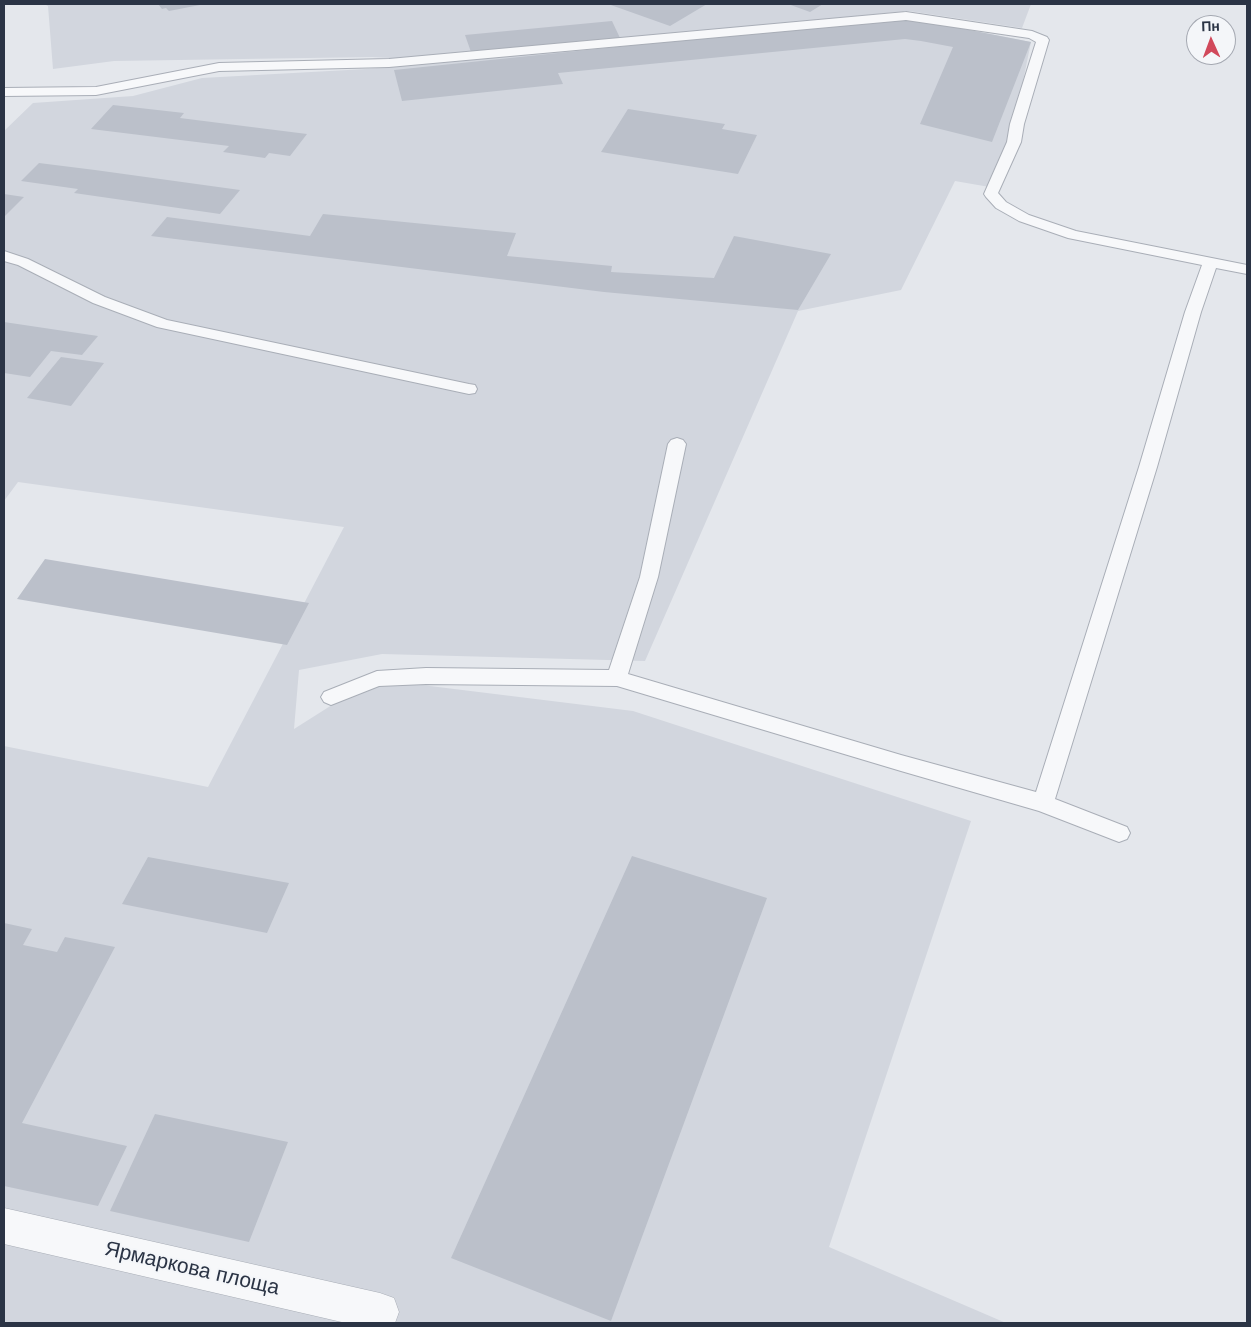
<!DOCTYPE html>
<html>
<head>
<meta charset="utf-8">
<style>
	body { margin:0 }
	#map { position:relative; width:1251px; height:1327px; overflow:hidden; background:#e4e7ec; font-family:Helvetica,sans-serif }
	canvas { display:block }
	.frame { position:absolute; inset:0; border:5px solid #2b3445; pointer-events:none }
	.north { position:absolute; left:1186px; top:15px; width:50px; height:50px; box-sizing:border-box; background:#f4f6f9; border:1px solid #a4a8b1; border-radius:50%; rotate:358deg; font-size:14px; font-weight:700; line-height:20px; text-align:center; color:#2b3445 }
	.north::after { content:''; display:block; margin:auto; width:18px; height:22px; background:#d1495b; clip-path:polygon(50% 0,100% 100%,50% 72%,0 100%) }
</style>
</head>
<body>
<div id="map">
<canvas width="1251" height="1327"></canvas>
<div class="frame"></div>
<div class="north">Пн</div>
</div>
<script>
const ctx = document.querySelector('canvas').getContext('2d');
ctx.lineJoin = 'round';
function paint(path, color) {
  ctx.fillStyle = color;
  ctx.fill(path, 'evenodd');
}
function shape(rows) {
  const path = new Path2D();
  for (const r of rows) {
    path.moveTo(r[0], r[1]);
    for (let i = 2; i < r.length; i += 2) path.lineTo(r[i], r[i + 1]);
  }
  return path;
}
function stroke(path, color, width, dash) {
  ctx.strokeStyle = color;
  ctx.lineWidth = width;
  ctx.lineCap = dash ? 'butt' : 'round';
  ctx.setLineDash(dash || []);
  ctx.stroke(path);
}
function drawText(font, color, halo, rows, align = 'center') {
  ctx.font = font + ' Helvetica,sans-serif';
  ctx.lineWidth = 4;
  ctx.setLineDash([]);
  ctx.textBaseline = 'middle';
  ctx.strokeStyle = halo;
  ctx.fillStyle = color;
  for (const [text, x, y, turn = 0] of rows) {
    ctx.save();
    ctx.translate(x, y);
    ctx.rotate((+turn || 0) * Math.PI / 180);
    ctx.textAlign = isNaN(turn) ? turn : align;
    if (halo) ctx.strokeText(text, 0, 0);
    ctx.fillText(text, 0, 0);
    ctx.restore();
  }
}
paint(shape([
	[44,4,1031,4,1022,28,909,11,407,59,372,57,114,61,53,69,48,6],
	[913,19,1031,42,1001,189,955,181,901,290,798,311,645,661,382,654,299,670,294,729,373,679,633,711,971,821,829,1247,1006,1323,4,1323,4,746,208,787,344,527,18,482,4,501,4,131,33,103,133,96,202,78,366,69]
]), '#d2d6de');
paint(shape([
	[158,4,199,4,200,5,169,11,166,8,162,9],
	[608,4,707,4,670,26],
	[788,4,823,4,810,12],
	[913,19,1031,42,992,142,920,124,953,47,921,41,905,39,558,73,563,84,402,101,394,70,635,45],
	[612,21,620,38,471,52,465,35],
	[113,105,184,113,180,118,307,134,290,156,269,153,265,158,223,152,229,146,91,129],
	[628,109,725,124,722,129,757,135,738,174,601,152],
	[39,163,95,170,240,190,220,214,74,193,78,189,21,181],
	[4,194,24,197,4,217],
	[323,214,516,233,507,256,612,266,611,272,714,278,734,236,831,254,798,310,604,292,151,236,167,217,310,236],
	[4,322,98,336,82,355,51,351,30,377,4,373],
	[61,357,104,363,71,406,27,398],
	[45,559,309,603,287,645,17,599],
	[632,856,767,898,611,1321,451,1258],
	[148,857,289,883,267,933,122,904],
	[4,923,32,929,23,945,57,952,65,937,115,947,22,1123,127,1146,98,1206,4,1186],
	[155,1114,288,1142,249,1242,110,1211]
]), '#bbc0ca');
const service = shape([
	[906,12,1032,31,1047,37,1049,40,1024,124,1021,142,998,193,1006,202,1029,215,1076,231,1247,265,1247,274,1216,268,1201,312,1157,467,1055,799,1127,827,1130,833,1127,839,1119,842,1039,811,901,771,617,686,426,684,379,686,331,705,324,702,321,697,324,692,377,671,426,668,609,670,640,577,668,444,671,440,677,438,683,440,686,444,658,577,628,674,901,755,1036,792,1139,467,1185,312,1202,265,1068,238,1019,221,996,208,986,197,984,194,1007,142,1010,124,1036,42,1029,38,906,20,389,67,219,71,96,95,4,96,4,88,96,87,219,63,389,59,906,12],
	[4,251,28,259,105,297,167,320,469,384,475,385,477,389,475,393,469,394,157,327,93,303,18,265,4,261,4,251]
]);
const minor = shape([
	[4,1208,380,1293,394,1298,399,1312,395,1323,346,1323,4,1244,4,1208]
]);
stroke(service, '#a9aeb7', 2);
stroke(minor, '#a9aeb7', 1);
paint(service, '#f7f8fa');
paint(minor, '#f7f8fa');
drawText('21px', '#2b3445', '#f4f6f9', [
	["Ярмаркова площа",192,1269,13]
]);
</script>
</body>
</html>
